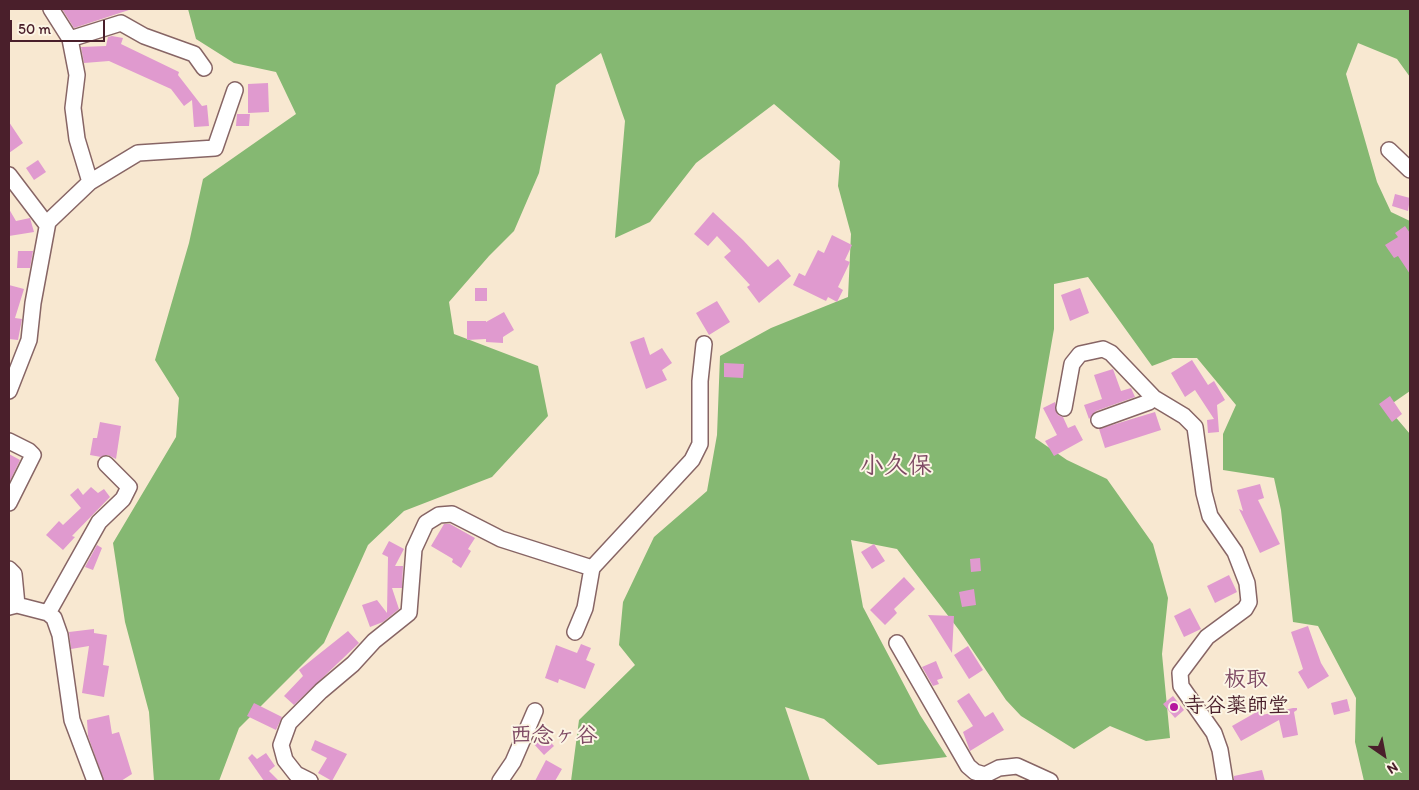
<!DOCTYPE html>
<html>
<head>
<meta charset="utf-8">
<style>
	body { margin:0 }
	#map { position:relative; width:1419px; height:790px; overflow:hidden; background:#f8e8d1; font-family:Itim,sans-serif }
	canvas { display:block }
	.frame { position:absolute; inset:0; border:10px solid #4a1f2b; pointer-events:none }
	.north { position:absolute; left:1359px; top:730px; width:50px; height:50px; -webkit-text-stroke:4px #fcf5e5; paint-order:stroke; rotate:147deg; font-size:14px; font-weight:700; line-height:20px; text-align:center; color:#4a1f2b }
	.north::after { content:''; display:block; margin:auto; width:18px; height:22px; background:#4a1f2b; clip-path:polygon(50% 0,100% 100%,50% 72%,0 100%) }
	.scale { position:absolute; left:10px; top:20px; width:95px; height:22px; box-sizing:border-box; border:2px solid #4a1f2b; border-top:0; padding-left:6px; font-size:15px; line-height:18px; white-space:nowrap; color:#4a1f2b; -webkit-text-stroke:4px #fcf5e5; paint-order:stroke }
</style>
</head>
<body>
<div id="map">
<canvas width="1419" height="790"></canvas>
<div class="frame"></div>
<div class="north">N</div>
<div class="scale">50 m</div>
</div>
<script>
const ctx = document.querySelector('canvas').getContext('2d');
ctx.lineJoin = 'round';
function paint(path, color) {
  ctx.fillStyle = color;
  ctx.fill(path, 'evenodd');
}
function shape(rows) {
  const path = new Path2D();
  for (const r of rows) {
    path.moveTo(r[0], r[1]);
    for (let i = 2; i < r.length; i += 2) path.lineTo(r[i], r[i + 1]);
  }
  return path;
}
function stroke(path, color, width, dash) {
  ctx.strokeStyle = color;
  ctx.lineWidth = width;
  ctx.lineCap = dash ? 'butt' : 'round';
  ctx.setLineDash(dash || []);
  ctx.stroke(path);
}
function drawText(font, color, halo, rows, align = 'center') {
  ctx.font = font + ' Itim,"Klee One",sans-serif';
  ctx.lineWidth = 4;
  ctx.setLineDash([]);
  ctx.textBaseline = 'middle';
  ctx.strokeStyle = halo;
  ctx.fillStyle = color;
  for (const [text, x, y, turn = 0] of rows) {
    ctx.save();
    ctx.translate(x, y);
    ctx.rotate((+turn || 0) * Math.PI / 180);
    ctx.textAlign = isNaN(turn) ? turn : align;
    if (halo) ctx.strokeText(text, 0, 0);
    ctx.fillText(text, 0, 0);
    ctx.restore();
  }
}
paint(shape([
	[188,9,1410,9,1410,77,1397,59,1358,43,1346,74,1377,182,1391,212,1410,221,1410,391,1387,407,1410,434,1410,781,1364,781,1355,742,1356,698,1318,626,1293,622,1281,510,1274,478,1223,470,1223,434,1236,405,1197,358,1173,358,1152,366,1088,277,1054,284,1054,329,1035,438,1067,460,1107,479,1153,544,1168,598,1162,654,1170,738,1146,741,1110,726,1074,749,1021,716,1006,700,959,630,897,549,851,540,863,607,920,715,947,757,878,765,824,719,785,707,810,781,571,781,579,720,635,665,619,645,623,602,654,537,707,491,717,435,720,356,771,328,848,297,851,234,838,186,840,161,774,104,696,163,650,222,615,238,625,121,601,53,556,85,539,173,514,231,489,256,449,302,454,334,538,366,548,416,492,477,404,511,368,545,324,643,239,728,219,781,154,781,149,712,125,622,113,543,176,437,179,398,155,360,189,243,203,179,296,114,276,72,234,63,196,39]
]), '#85b872');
paint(shape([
	[62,9,132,9,74,28],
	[112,36,123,38,121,44,179,72,178,75,202,106,207,105,209,126,194,127,192,100,184,106,171,89,109,61,84,63,81,47,106,46,108,37],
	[268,83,269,112,248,113,248,84],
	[237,114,250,114,249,126,236,126],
	[9,122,23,143,9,153],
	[38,160,46,172,34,180,26,168],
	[1395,194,1410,198,1408,211,1392,206],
	[9,209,16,221,30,218,34,232,9,236],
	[713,212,743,240,768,267,778,259,791,276,759,303,747,287,750,285,724,257,731,251,717,236,708,246,694,234],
	[1405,226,1410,233,1410,274,1398,256,1394,258,1385,245,1398,237,1395,233],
	[832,235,852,245,845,260,850,262,838,287,843,290,837,302,828,297,826,301,793,285,799,273,805,276,818,250,824,253],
	[18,251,33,251,30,268,17,268],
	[9,285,24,289,15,318,22,319,18,340,9,339],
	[475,288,487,288,487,301,475,301],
	[1080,288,1089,313,1070,321,1061,295],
	[717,301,730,322,709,335,696,313],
	[504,312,514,330,503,337,503,343,486,342,486,339,467,340,467,321,486,321,486,322],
	[644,337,650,355,662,348,672,363,662,370,667,380,646,389,630,342],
	[1192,360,1208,385,1214,381,1225,400,1217,405,1219,432,1208,433,1207,420,1214,419,1195,390,1185,397,1171,373],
	[724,363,744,364,743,378,724,377],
	[1113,369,1121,391,1131,388,1135,397,1096,411,1089,419,1084,405,1102,399,1094,375],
	[1390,396,1402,414,1392,422,1379,404],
	[1055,402,1058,415,1063,417,1068,428,1075,425,1083,440,1054,456,1045,441,1057,435,1043,408],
	[1155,412,1161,430,1105,448,1099,429],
	[100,422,121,426,116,459,108,455,101,457,90,455,93,438,97,438],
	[9,454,20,460,9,483],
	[1260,484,1264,498,1258,500,1280,544,1260,553,1239,509,1243,511,1237,490],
	[91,487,98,493,104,489,110,497,72,536,75,537,63,550,46,535,59,521,63,525,81,508,70,495,78,488,83,495],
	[444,524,450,524,475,538,468,549,471,551,461,568,452,562,453,559,431,546],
	[389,541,404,549,395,566,403,566,402,588,392,588,399,609,383,622,370,627,362,605,377,600,387,613,388,557,382,554],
	[874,544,885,561,872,569,861,552],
	[97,545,102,548,93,570,85,567],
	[980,558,981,571,971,572,970,559],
	[1229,575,1237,592,1215,603,1207,586],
	[904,577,915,589,894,609,897,613,885,625,870,610],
	[974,589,976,605,962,607,959,592],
	[1190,608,1201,629,1184,637,1174,616],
	[928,615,954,616,952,653],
	[1308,626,1321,663,1329,676,1308,689,1298,672,1303,669,1291,632],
	[94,629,94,633,107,635,103,665,109,666,104,697,82,693,89,646,71,649,69,632],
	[348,631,359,643,294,705,284,696,303,676,299,670],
	[581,644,591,648,586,660,595,664,585,689,559,679,558,683,545,678,556,645,577,653],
	[968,646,983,670,969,679,954,655],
	[936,661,943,678,937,680,939,684,933,686,922,667],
	[969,693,985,717,993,712,1004,730,970,751,963,732,973,726,957,701],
	[1173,696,1184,710,1175,718,1163,704],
	[1347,699,1350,711,1334,715,1331,703],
	[254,703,282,717,276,730,247,716],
	[1293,708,1297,708,1297,710,1294,712,1298,735,1283,738,1279,720,1241,741,1232,726,1260,710,1262,715],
	[109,715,112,734,119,732,132,774,121,781,104,781,88,736,87,720],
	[542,733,554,746,544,755,532,742],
	[315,740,347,754,332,781,318,773,327,758,311,750],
	[266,753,275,766,269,771,279,781,264,781,248,758,252,754,257,759],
	[546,760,562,769,555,781,535,781],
	[1262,770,1265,781,1234,781,1234,776]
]), '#e09acf');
const street = shape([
	[51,9,70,39,77,75,73,108,77,139,90,182],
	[70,39,121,23,144,36,194,54,204,68],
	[1389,150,1410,170],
	[9,175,47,225],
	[9,391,29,340,33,303,48,222,90,182,138,153,215,148,235,90],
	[1064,408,1072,364,1080,354,1103,349,1111,353,1154,398,1184,416,1195,427,1204,493,1210,516,1235,552,1247,583,1249,602,1245,609,1207,637,1180,673,1181,686,1214,733,1220,750,1225,781],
	[1099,420,1149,402,1154,398],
	[9,441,29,451,33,455,9,503],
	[9,569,14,574,17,605],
	[9,607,17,605,48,613,54,618,60,635,72,720,95,781],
	[48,613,99,522,123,499,129,487,106,464],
	[575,632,585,608,592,568,692,460,700,444,700,381,704,344],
	[897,643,968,766,975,772,985,775,999,768,1017,766,1050,781],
	[310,781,296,774,285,760,281,745,289,723,321,691,353,664,374,641,409,613,414,549,426,523,439,515,452,514,501,539,592,568],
	[500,781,513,762,535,711]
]);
stroke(street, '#876565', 18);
stroke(street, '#fff', 15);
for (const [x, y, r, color] of [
	[1174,707,5,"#b5179e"]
]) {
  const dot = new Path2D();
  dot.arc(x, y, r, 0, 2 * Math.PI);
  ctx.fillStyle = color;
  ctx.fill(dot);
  stroke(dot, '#fcf5e5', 2);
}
drawText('bold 21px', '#4a1f2b', '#fcf5e5', [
	["寺谷薬師堂",1184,707]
], 'left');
drawText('bold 22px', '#7e4a64', '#fcf5e5', [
	["板取",1246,680],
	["西念ヶ谷",554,736]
]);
drawText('bold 24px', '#7e4a64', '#fcf5e5', [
	["小久保",896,467]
]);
</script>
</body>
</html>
